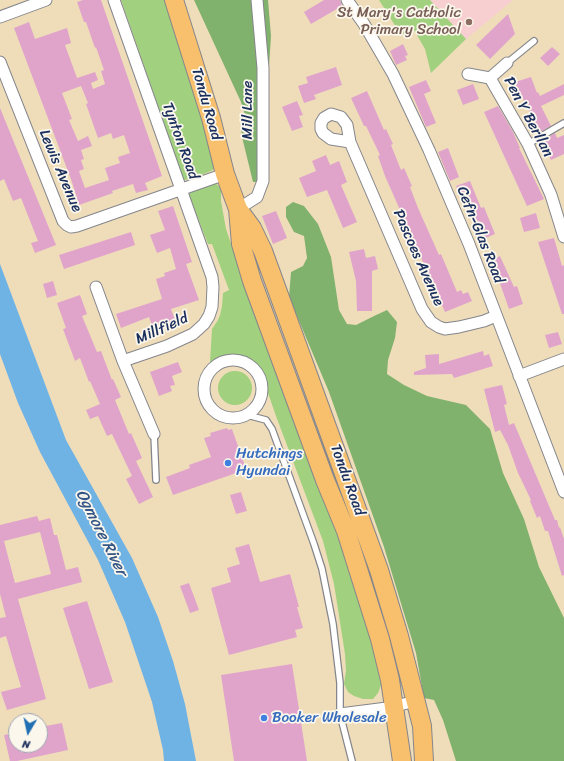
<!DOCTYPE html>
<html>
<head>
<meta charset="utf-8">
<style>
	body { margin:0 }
	#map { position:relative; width:564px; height:761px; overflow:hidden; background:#efddba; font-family:Sriracha,sans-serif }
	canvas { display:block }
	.north { position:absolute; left:8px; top:713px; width:40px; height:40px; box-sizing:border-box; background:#fbf7ec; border:1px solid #a1a7b3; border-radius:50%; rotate:189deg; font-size:11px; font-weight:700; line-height:16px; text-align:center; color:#1b2f5e }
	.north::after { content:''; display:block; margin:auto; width:14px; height:18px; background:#1f6fb2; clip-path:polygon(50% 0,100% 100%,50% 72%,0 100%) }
</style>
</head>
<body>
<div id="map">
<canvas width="564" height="761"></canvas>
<div class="north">N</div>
</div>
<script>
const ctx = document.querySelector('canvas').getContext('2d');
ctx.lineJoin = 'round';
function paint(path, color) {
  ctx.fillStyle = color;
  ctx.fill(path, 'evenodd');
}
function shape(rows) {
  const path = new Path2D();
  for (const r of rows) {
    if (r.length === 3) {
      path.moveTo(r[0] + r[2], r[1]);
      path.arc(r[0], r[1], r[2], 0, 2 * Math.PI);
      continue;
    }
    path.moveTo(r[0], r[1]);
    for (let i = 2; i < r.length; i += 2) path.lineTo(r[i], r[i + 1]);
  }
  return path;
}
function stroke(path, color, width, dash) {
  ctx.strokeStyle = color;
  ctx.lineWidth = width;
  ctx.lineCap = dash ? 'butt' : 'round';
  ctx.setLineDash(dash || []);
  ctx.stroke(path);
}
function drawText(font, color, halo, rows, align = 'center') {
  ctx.font = font + ' Sriracha,sans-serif';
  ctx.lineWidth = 3.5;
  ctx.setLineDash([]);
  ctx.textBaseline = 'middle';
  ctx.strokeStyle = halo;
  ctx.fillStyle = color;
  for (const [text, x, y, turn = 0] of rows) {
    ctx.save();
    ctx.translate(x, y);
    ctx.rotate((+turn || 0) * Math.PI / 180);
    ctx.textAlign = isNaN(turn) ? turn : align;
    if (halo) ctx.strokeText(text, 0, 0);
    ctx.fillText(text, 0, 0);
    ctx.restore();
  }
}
paint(shape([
	[430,0,513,0,466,39]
]), '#f7cfd1');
paint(shape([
	[121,0,164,0,204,120,215,168,211,171,191,179,185,180,183,178],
	[379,0,430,0,466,39,431,73,425,49,414,30,401,35],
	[215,183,221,188,221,201,226,229,238,264,339,534,353,579,382,677,381,685,378,693,373,699,363,699,354,696,348,692,344,684,346,671,345,654,334,584,323,541,276,416,262,376,253,364,236,357,210,362,212,329,218,320,220,315,222,306,223,293,229,290,212,244,208,244,191,201,189,194,190,189],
	[235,388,17]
]), '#a1d07e');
paint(shape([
	[194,0,268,0,271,36,265,128,260,180,257,182,253,182,242,137,241,127,246,118,241,102],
	[293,202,304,206,318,224,331,257,339,310,347,324,356,325,374,316,387,310,397,322,395,338,388,360,387,374,404,385,427,396,466,405,490,429,503,473,524,519,539,567,564,618,564,761,456,761,443,720,434,700,424,698,416,653,384,547,329,392,289,297,291,272,303,266,307,258,304,236,294,232,286,217,286,207]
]), '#80b26d');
paint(shape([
	[0,264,66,440,132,558,158,617,173,661,185,704,196,761,164,761,163,750,152,702,125,622,98,560,40,452,18,403,0,354]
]), '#6fb2e4');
paint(shape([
	[83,0,101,0,162,176,145,183,148,190,136,193,133,184,112,191,113,193,79,205,72,182,14,28,29,22,35,39,67,28,71,43,65,45,77,78,95,72,98,80,91,83,93,89,105,84,101,71,104,70,96,47,95,48,86,22,84,22,77,2],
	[81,86,88,103,86,104,98,138,111,133,113,139,124,135,130,153,118,157,120,163,105,168,109,180,85,188,79,171,84,169,81,160,84,159,81,150,92,146,88,136,78,141,69,120,72,119,62,93],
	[324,0,340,0,342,6,311,24,304,12],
	[508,14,515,34,490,59,476,45],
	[403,44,408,55,405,56,407,60,396,65,390,51],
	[552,47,560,54,548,66,540,58],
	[336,67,342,85,314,95,316,99,304,103,298,86,308,83,306,77],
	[531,77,537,93,538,92,540,96,564,84,564,95,541,106,551,126,540,132,521,95,519,95,515,82],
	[426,80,431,91,424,94,436,123,426,127,409,87],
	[473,84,479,99,463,105,457,90],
	[367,91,384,130,386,129,393,144,391,145,401,170,404,168,412,186,410,187,418,208,439,255,441,254,457,292,461,290,463,294,468,292,472,301,445,312,385,176,378,156,380,155,366,126,364,126,351,98],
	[297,101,303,115,299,116,303,127,292,131,282,107],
	[498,106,513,132,520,148,519,148,544,199,527,206,484,112],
	[0,108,56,245,35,253,31,243,38,241,21,198,13,201,4,179,0,181],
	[555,133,557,138,564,135,564,154,551,160,544,146,546,145,544,140],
	[448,148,459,177,450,181,438,152],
	[326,155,330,165,339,161,347,182,341,185,357,222,343,228,327,190,307,197,299,178,316,171,312,161],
	[470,181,481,208,484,207,495,234,481,240,467,203,464,204,456,186],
	[173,206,192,262,186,264,199,300,171,309,175,320,153,328,149,317,121,328,116,314,162,299,156,279,165,276,164,273,176,269,170,248,157,253,150,235,165,230,158,211],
	[276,211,287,238,273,244,262,216],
	[536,213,540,228,524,232,520,218],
	[131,232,135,245,64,269,59,255],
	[554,238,562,266,564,265,564,314,562,314,538,242],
	[364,249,366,258,375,256,378,269,372,271,372,311,357,311,356,281,349,252],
	[500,256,514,287,517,286,523,304,509,309,497,275,496,276,489,262],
	[53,281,57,295,47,298,43,284],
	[80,295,87,314,82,316,97,352,101,351,112,380,113,379,121,397,115,400,129,434,131,433,142,458,136,461,153,497,139,504,126,479,132,476,112,434,107,436,98,416,90,419,86,410,100,404,90,381,89,382,80,358,75,361,63,329,66,328,57,303],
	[558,332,562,344,549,348,545,335],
	[483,351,484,356,489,354,493,366,454,378,452,374,414,375,414,372,426,368,425,355,439,354,439,364],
	[178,362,182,372,172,376,175,385,170,386,172,391,159,396,150,372],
	[502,385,507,404,504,405,509,425,514,423,555,520,557,520,559,528,560,527,564,539,564,575,562,576,548,531,545,531,540,516,537,518,530,501,531,500,518,473,508,445,500,430,495,432,484,389],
	[227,428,228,430,232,429,245,466,241,468,242,471,173,495,166,477,190,468,189,465,211,457,204,438,211,436,210,433],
	[241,492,247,511,236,514,230,495],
	[37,516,39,521,50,518,54,535,57,535,66,570,78,567,82,582,18,599,46,699,7,710,1,692,21,687,6,636,0,638,0,618,6,617,0,594,0,525],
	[40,532,51,574,15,583,4,541],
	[249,544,260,582,290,574,299,607,297,607,303,628,295,630,297,637,229,655,211,588,231,582,227,568,240,564,235,548],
	[189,583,199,610,190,613,180,586],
	[87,601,113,682,89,689,63,608],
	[292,664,307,761,234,761,221,675],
	[62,723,68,750,17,761,10,761,4,735,16,733,16,745,40,745,40,727]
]), '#e0a4cb');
const service = shape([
	[507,63,534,41],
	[528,144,564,123],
	[247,415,266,420,272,429,314,544,322,569,333,624,340,683,340,714,352,761],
	[154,434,156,480]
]);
const minor = shape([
	[347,0,364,24,393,74,429,150,469,244,564,492],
	[0,17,46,0],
	[0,62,63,221,67,225,71,227,77,226,225,174],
	[507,63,490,78,528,144,551,195,564,237],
	[468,74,490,78],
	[350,142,347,125,341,117,331,114,324,118,321,123,321,129,323,133,331,139,350,142,422,309,431,322,439,327,445,329,459,327,484,321,496,316],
	[238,209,257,197,263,181,263,68,257,0],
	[96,287,123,361,167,346,193,334,204,324,209,316,212,307,213,287,212,277,114,0],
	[233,389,29],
	[123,361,154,434],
	[519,376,564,359],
	[340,714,387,708,416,701]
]);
const primary = shape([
	[174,0,211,118,225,174,238,209,252,228,263,251,379,570,399,636,422,726,424,761],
	[238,209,241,244,252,281,325,480,346,531,380,639,390,680,402,761]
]);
stroke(service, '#85868c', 8);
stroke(minor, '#85868c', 13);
stroke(primary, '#85868c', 20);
stroke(service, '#fff', 5.5);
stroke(minor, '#fff', 11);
stroke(primary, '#f8bf6c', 18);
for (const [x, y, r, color] of [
	[469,22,4,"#8d6e63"],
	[228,463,4,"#3f7fe0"],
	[264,718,4,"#3f7fe0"]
]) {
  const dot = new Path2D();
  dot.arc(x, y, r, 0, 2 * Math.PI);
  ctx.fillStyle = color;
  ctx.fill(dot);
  stroke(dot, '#fbf7ec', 1.5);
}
drawText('15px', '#785e54', '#fbf7ec', [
	["St Mary's Catholic",461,13],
	["Primary School",461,30]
], 'right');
drawText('15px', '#1b2f5e', '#fbf7ec', [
	["Tondu Road",206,104,74],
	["Mill Lane",248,110,-90],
	["Pen Y Berllan",528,117,62],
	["Tynton Road",180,141,70],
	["Lewis Avenue",60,171,67],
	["Cefn-Glas Road",480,235,68],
	["Pascoes Avenue",418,258,66],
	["Millfield",162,329,-24],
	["Tondu Road",347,480,70]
]);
drawText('15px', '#366cbe', '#fbf7ec', [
	["Hutchings",236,454],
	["Hyundai",236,471],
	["Booker Wholesale",272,718]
], 'left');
drawText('italic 16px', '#345686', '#fbf7ec', [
	["Ogmore River",101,533,63]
]);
</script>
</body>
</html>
